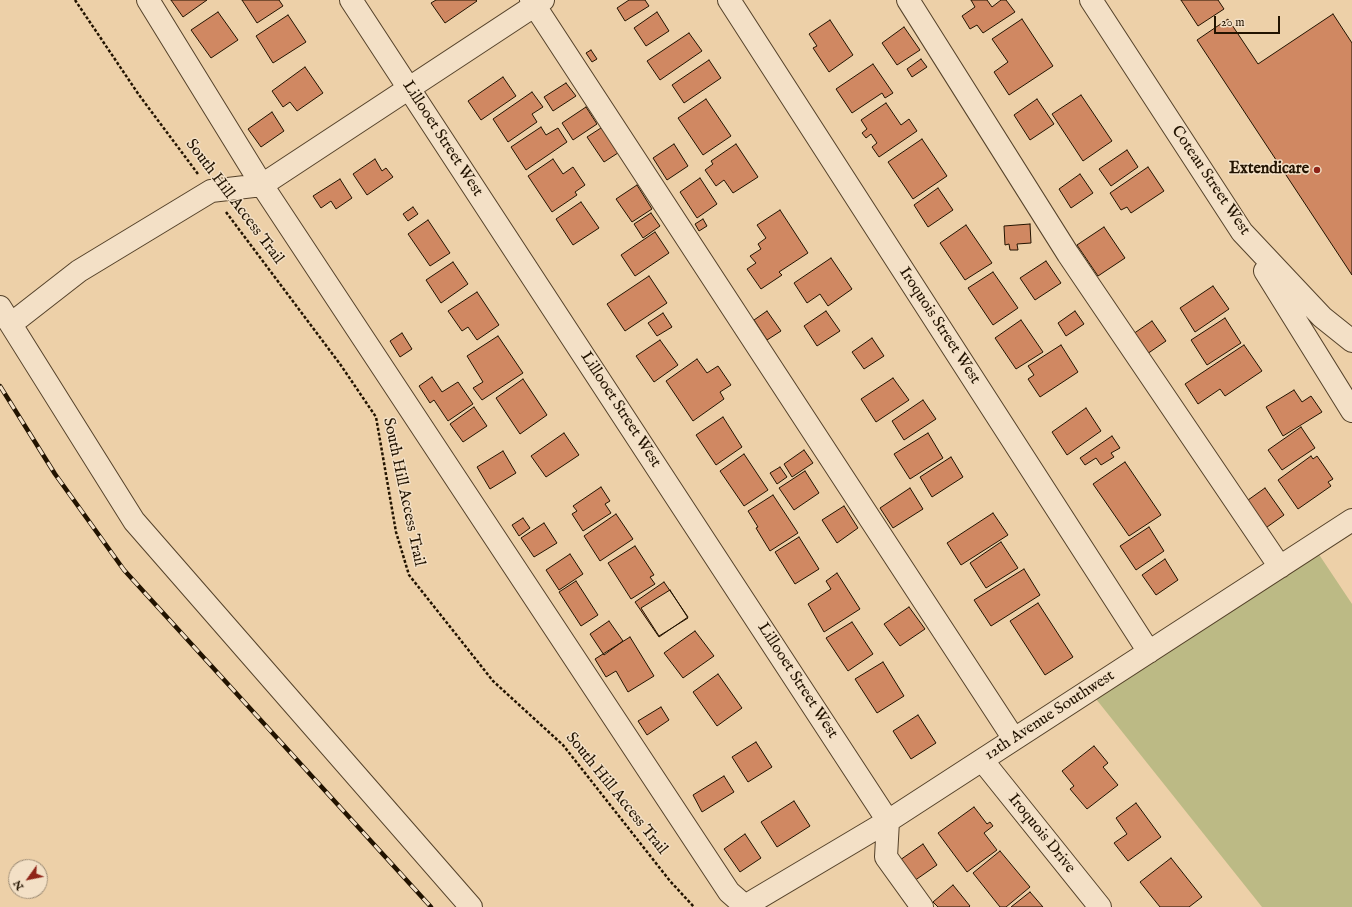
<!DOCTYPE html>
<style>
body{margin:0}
#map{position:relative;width:1352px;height:907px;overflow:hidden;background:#edd0a8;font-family:"IM FELL English",serif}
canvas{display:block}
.north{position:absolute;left:8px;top:859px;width:40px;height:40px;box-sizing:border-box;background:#f3e0c6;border:1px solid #9f8e77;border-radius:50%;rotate:237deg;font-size:11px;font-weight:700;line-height:16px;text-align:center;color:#221300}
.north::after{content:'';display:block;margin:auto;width:14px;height:18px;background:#8f2418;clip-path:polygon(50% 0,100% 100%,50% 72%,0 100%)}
.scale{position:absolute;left:1214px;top:16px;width:66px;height:18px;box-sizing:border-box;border:2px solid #221300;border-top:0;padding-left:5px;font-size:12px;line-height:14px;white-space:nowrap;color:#221300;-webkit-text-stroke:3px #f3e0c6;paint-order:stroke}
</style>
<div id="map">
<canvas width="1352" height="907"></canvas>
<div class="north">N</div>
<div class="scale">20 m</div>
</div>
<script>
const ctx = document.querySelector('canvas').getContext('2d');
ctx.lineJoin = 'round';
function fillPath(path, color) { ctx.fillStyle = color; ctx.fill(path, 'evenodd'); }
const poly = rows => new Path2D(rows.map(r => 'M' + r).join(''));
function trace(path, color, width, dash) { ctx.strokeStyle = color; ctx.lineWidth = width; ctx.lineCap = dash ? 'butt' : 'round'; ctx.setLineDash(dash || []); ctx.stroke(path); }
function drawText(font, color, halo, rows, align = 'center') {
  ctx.font = font + ' "IM FELL English",serif'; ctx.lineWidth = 3; ctx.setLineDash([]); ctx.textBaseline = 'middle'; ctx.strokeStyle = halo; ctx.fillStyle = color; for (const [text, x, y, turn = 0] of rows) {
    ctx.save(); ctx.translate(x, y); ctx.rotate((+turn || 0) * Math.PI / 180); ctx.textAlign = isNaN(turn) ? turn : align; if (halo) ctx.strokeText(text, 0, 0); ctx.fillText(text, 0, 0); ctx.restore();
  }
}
fillPath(poly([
 [1314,547,1352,604,1352,907,1262,907,1096,699,1280,567]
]), '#bcba85');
const building = poly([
 [171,0,207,0,183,17,171,0],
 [242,0,279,0,283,6,257,23,242,0],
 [436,0,476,0,477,1,445,23,431,3,436,0],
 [629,0,645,0,649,6,625,21,617,8,629,0],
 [971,0,987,0,992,7,1001,0,1006,0,1015,12,983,33,977,25,970,29,962,16,975,7,971,0],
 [1181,0,1218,0,1224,9,1198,26,1181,0],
 [218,12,238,40,211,58,191,30,218,12],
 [657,12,669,31,646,46,634,28,657,12],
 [1333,14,1352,43,1352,275,1197,40,1228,19,1258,64,1333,14],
 [288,15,306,42,273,63,256,36,288,15],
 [1022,19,1053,66,1009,95,994,72,1008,62,992,39,1022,19],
 [830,20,853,55,829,72,813,48,817,46,809,34,830,20],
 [904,27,920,50,897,65,882,43,904,27],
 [689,33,702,51,660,80,647,61,689,33],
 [591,50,597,59,592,62,586,53,591,50],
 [921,59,927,67,912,77,907,69,921,59],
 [709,60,721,78,684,103,672,85,709,60],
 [873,64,893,93,885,98,882,93,852,113,836,89,873,64],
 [305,67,323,93,297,111,290,102,283,107,272,91,305,67],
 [503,77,516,96,481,120,468,101,503,77],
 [566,83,576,96,553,111,544,97,566,83],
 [532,92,543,107,532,114,537,122,508,142,493,119,532,92],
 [1081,95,1112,141,1083,161,1052,114,1081,95],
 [706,99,731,136,703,155,678,118,706,99],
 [1037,99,1054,124,1030,140,1014,115,1037,99],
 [886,103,901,125,909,119,917,131,879,157,872,147,877,143,871,134,866,138,862,133,867,129,861,120,886,103],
 [586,107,597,124,573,140,562,123,586,107],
 [272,112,284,131,261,147,248,129,272,112],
 [604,126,621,151,604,162,587,137,604,126],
 [541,127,546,135,558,128,567,142,526,170,511,147,541,127],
 [922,139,947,176,913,199,888,162,922,139],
 [674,144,688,166,667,180,653,158,674,144],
 [736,144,758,177,733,193,724,180,716,186,705,170,713,164,711,161,736,144],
 [1127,150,1138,167,1111,186,1099,169,1127,150],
 [375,159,382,171,386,168,393,177,367,195,353,174,375,159],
 [553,159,563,174,573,167,585,185,575,192,577,195,552,212,528,176,553,159],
 [1148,167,1164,191,1131,213,1127,207,1121,210,1110,193,1148,167],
 [1080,174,1093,193,1071,208,1059,189,1080,174],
 [700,178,717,204,697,218,680,192,700,178],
 [340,179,352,198,336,209,331,201,321,208,313,196,340,179],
 [637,185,652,209,632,222,616,199,637,185],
 [938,188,953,210,928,227,914,205,938,188],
 [581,202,599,228,573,245,556,219,581,202],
 [413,207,418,214,408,221,403,214,413,207],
 [780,210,808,253,779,272,782,275,761,289,747,269,756,263,750,256,761,249,758,244,766,238,757,225,780,210],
 [651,213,660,226,643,238,634,224,651,213],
 [703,219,707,226,699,231,695,224,703,219],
 [428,220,450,253,430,266,408,234,428,220],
 [1030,224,1031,243,1017,244,1018,250,1010,250,1009,244,1005,245,1004,226,1030,224],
 [966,225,992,263,965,280,940,243,966,225],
 [1104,227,1125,258,1098,276,1077,245,1104,227],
 [655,232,669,253,635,276,621,255,655,232],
 [831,258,852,289,828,306,820,294,807,303,794,283,831,258],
 [1046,261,1061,283,1035,300,1020,278,1046,261],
 [453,262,468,284,441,303,426,280,453,262],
 [993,272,1018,308,993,325,968,288,993,272],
 [649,276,667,303,625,331,607,304,649,276],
 [1213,286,1229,309,1195,332,1180,308,1213,286],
 [477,292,499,325,477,340,468,327,462,331,448,311,477,292],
 [767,311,781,331,767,340,754,320,767,311],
 [826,311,840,331,817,346,804,326,826,311],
 [1075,311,1084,324,1066,336,1058,323,1075,311],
 [663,313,672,327,657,336,648,323,663,313],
 [1225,318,1241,343,1207,365,1191,340,1225,318],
 [1021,320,1043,352,1016,369,995,338,1021,320],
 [1152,321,1166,341,1147,354,1133,334,1152,321],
 [402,333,412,349,400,357,390,341,402,333],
 [498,336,523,373,482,400,473,388,483,382,467,356,498,336],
 [872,338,884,356,864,369,852,352,872,338],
 [660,340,678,365,654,382,636,356,660,340],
 [1061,345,1078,372,1040,397,1028,379,1034,375,1028,366,1061,345],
 [1244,345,1262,371,1225,396,1220,389,1198,404,1185,384,1244,345],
 [697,359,707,373,718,366,731,385,720,392,724,399,693,421,666,381,697,359],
 [432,377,442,392,458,382,473,404,448,421,434,400,430,403,419,386,432,377],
 [893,378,909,400,876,422,861,399,893,378],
 [523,379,547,415,520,434,496,398,523,379],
 [1294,390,1302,402,1311,396,1322,412,1283,436,1266,407,1294,390],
 [923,400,936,419,904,440,892,421,923,400],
 [474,407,487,426,463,442,450,424,474,407],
 [1086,408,1101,431,1067,455,1052,432,1086,408],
 [723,417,742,447,716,465,696,435,723,417],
 [1301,427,1315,448,1282,470,1268,450,1301,427],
 [564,433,579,455,546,477,531,456,564,433],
 [928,433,943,458,910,479,894,454,928,433],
 [1112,436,1120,448,1111,453,1114,457,1101,465,1096,458,1085,465,1080,458,1112,436],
 [804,450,813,463,792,477,784,464,804,450],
 [503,451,516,473,490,489,477,467,503,451],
 [744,454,768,490,744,506,720,471,744,454],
 [1311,456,1313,459,1317,456,1333,479,1328,482,1331,486,1298,509,1278,480,1311,456],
 [951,457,963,477,932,497,920,477,951,457],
 [1125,462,1161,515,1129,536,1093,484,1125,462],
 [780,467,787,477,777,484,770,473,780,467],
 [805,471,819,493,794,510,779,488,805,471],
 [601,487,610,501,605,504,611,513,583,531,572,514,577,511,573,506,601,487],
 [910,488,923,509,893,528,880,508,910,488],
 [1265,488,1284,515,1260,532,1241,505,1265,488],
 [773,495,798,533,770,551,756,528,758,527,748,511,773,495],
 [844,506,858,528,837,543,822,520,844,506],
 [993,513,1008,535,961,565,947,543,993,513],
 [616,514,633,539,600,561,584,536,616,514],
 [523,518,530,528,519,536,512,525,523,518],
 [544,523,557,543,534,557,521,538,544,523],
 [1149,527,1164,551,1136,570,1120,546,1149,527],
 [799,537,819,569,795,584,775,552,799,537],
 [1001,542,1018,568,986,588,970,563,1001,542],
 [635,546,654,575,650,577,655,584,631,599,608,563,635,546],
 [570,554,583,574,559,590,546,570,570,554],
 [1165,559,1178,580,1156,595,1142,575,1165,559],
 [1024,569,1040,595,991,626,974,600,1024,569],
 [837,573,860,609,824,632,808,604,831,589,826,581,837,573],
 [576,581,598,615,581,626,559,592,576,581],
 [664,582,688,617,659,637,635,602,664,582],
 [670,590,688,618,659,636,641,608,670,590],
 [1038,603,1073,657,1045,675,1010,621,1038,603],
 [909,607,925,629,900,646,884,624,909,607],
 [609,621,623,641,604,655,590,634,609,621],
 [852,622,873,654,848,671,826,638,852,622],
 [695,631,714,656,683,678,664,653,695,631],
 [630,637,654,676,628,692,616,671,606,677,595,659,630,637],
 [883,662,904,696,877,713,855,679,883,662],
 [718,674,742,708,717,726,693,692,718,674],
 [661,707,669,720,647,735,638,721,661,707],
 [918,715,936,743,911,759,893,731,918,715],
 [756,742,772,767,748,782,732,757,756,742],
 [1094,746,1108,763,1103,767,1118,785,1087,809,1070,789,1074,786,1062,771,1094,746],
 [724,776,734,792,702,812,693,795,724,776],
 [794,801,810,826,777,847,761,822,794,801],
 [1136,803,1161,837,1128,861,1114,843,1127,834,1116,818,1136,803],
 [974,807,987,824,990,822,993,826,984,833,997,850,967,872,938,833,974,807],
 [745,834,761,858,740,872,724,849,745,834],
 [923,844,937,865,914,881,900,860,923,844],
 [1000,851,1030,887,1006,907,1000,907,973,873,1000,851],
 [1171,858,1202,897,1189,907,1160,907,1140,882,1171,858],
 [953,885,970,906,969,907,938,907,933,902,953,885],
 [1030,892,1043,907,1011,907,1030,892]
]);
fillPath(building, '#d08862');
trace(building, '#221300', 1);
const minor = poly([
 [148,0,262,185,729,892,745,906,888,821,1352,520],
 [351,0,888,821],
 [531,0,1014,739],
 [729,0,1149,652],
 [908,0,1068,254,1280,567],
 [1091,0,1242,232,1322,317,1352,341],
 [1265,271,1352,411],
 [0,307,134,521,471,907],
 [11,324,79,271,211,191,262,185,543,0],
 [982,760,1100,907],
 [888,821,886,857,922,907]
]);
trace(minor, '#55422a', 24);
trace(poly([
 [75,0,139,95,198,174],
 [226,212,340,364,376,417,396,532,409,575,493,681,563,745,670,881,694,907]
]), '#221300', 2.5, [3, 2]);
trace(minor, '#f3e0c6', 22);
const rail = poly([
 [0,386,55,474,124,570,431,907]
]);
trace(rail, '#221300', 4.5);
trace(rail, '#f3e0c6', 3, [9]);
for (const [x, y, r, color] of [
 [1317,170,4,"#8f2418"]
]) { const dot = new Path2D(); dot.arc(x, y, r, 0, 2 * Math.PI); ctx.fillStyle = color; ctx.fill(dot); trace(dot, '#f3e0c6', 1.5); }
drawText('16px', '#221300', '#f3e0c6', [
 ["Lillooet Street West",442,139,57],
 ["Coteau Street West",1210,181,56],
 ["South Hill Access Trail",234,202,53],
 ["Iroquois Street West",939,326,57],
 ["Lillooet Street West",620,410,57],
 ["South Hill Access Trail",403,492,78],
 ["Lillooet Street West",797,681,57],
 ["12th Avenue Southwest",1050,716,-33],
 ["South Hill Access Trail",616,794,51],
 ["Iroquois Drive",1041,834,51]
]);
drawText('bold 16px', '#221300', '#f3e0c6', [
 ["Extendicare",1309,170]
], 'right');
</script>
